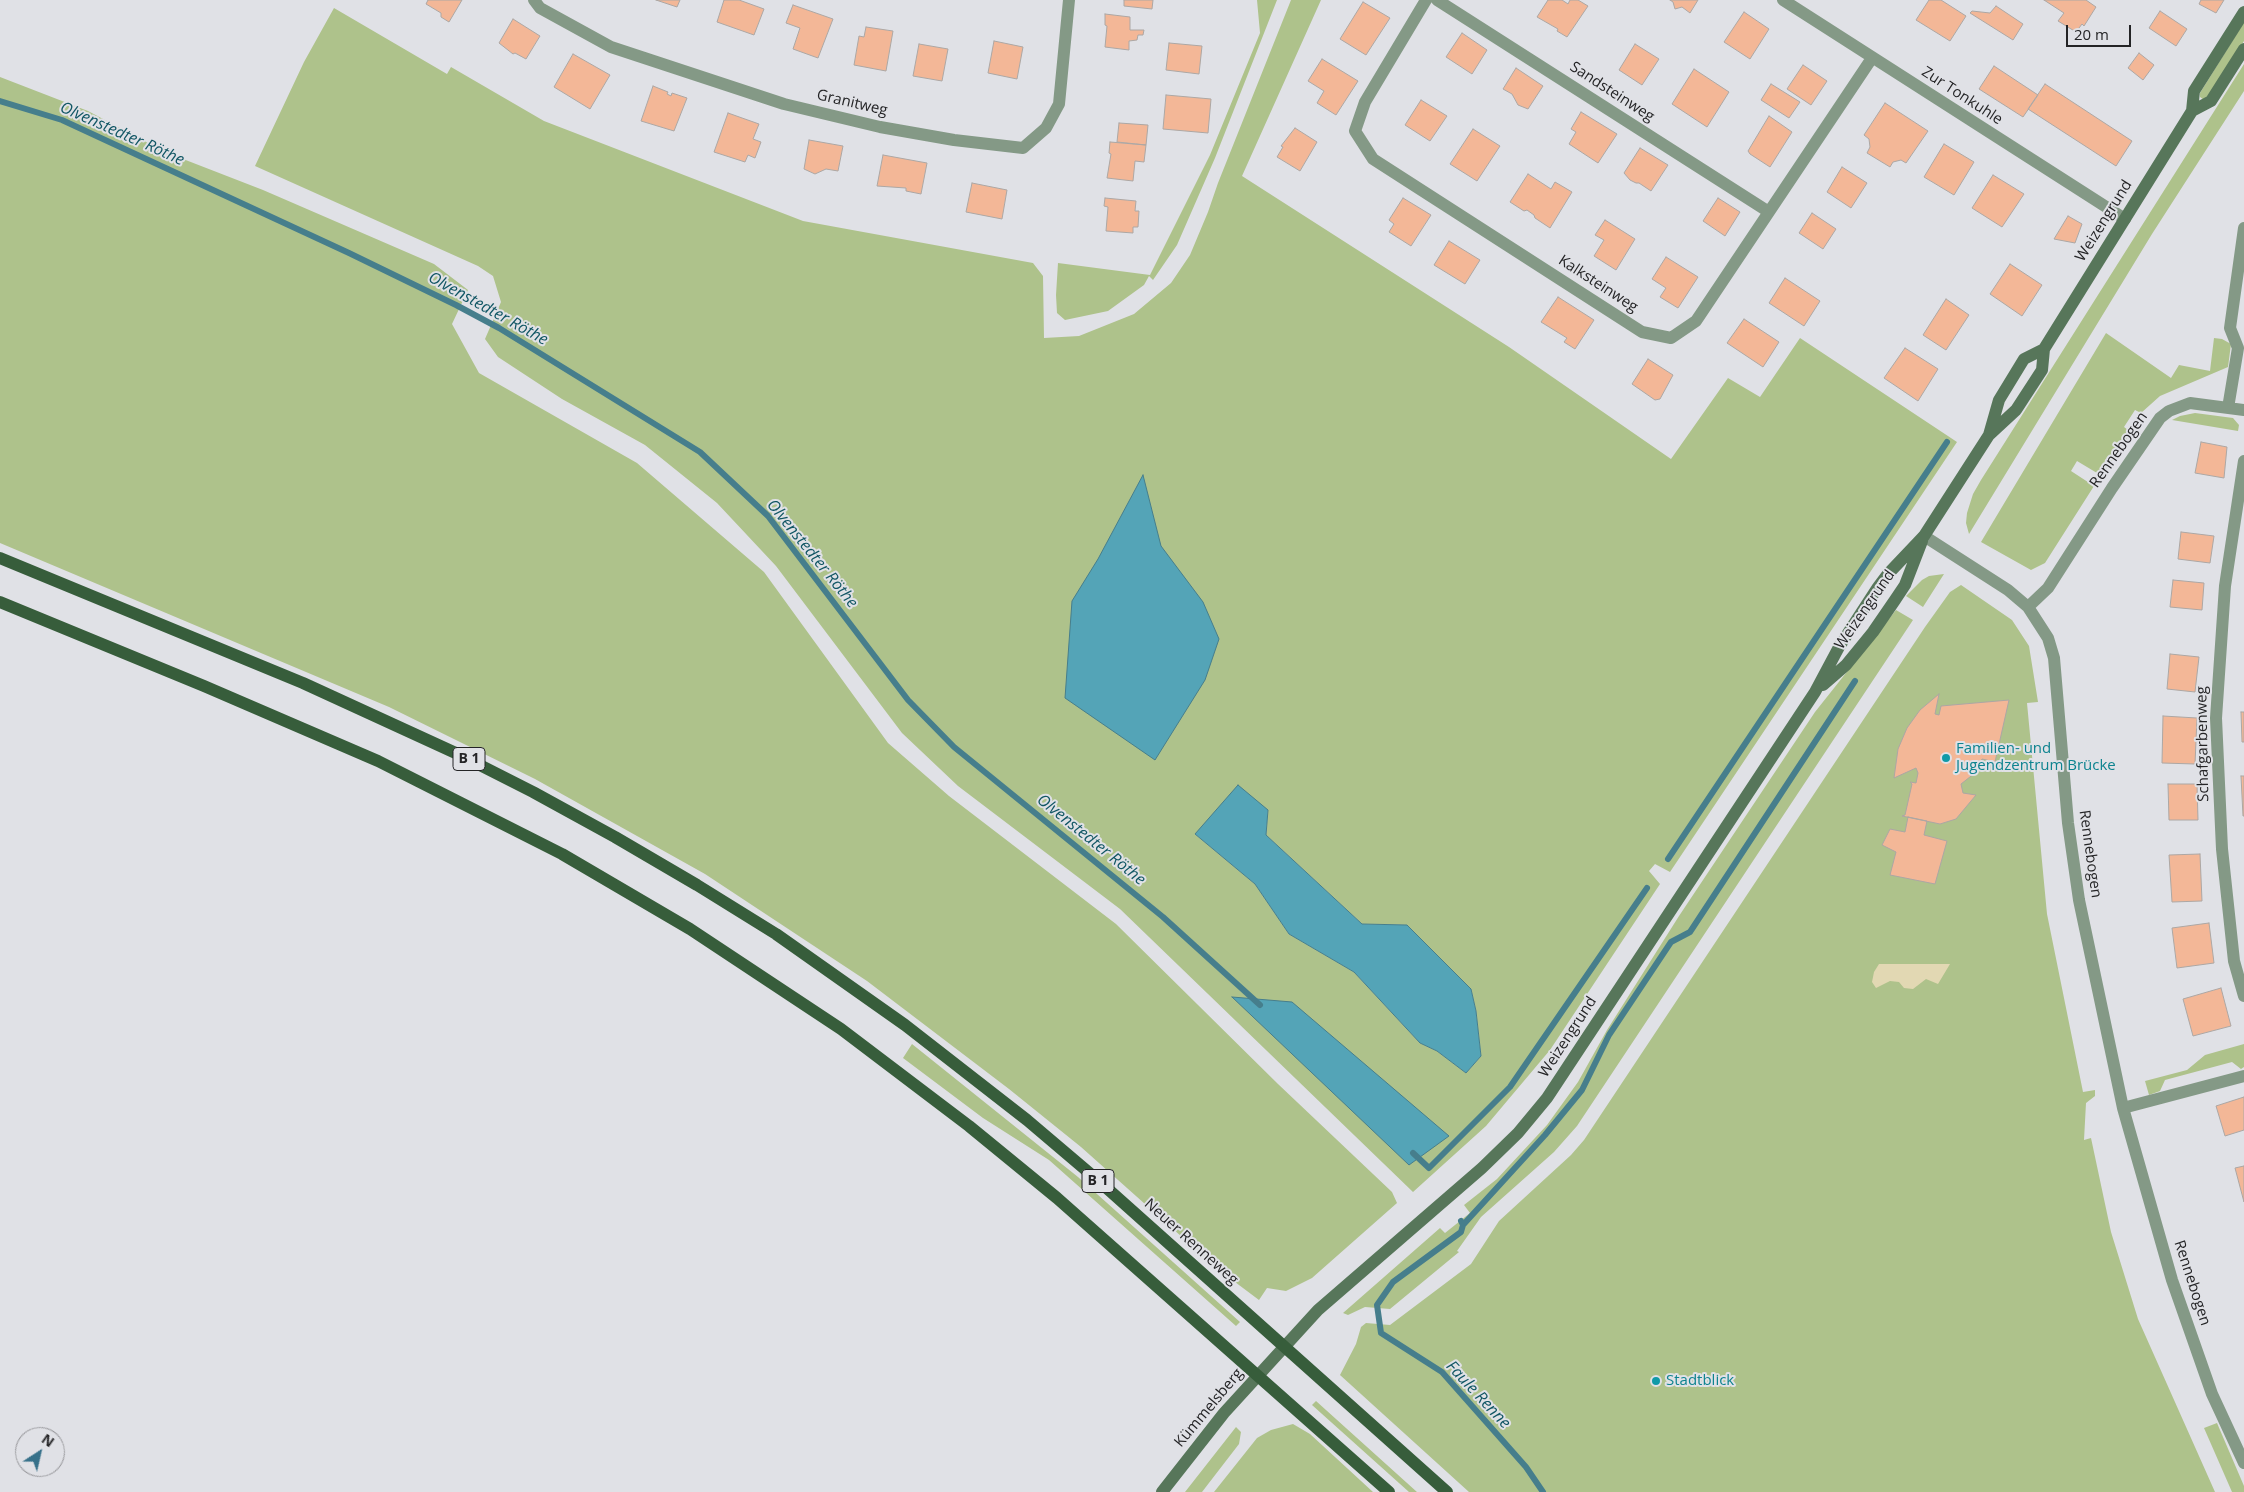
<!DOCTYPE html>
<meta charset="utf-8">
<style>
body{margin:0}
#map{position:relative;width:2244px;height:1492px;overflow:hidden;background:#e0e1e6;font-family:"Open Sans",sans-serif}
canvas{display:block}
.north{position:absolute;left:15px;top:1427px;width:50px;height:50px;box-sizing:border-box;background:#e0e1e6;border:1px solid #959599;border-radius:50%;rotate:35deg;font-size:14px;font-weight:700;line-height:20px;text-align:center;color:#242426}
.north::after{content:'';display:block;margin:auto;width:18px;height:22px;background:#37718a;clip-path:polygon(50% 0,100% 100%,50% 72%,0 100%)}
.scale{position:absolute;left:2066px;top:25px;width:65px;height:22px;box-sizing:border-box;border:2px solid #242426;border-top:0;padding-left:6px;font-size:15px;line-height:18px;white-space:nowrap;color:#242426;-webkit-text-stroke:4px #e0e1e6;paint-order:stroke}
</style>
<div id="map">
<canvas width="2244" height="1492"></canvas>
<div class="north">N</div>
<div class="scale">20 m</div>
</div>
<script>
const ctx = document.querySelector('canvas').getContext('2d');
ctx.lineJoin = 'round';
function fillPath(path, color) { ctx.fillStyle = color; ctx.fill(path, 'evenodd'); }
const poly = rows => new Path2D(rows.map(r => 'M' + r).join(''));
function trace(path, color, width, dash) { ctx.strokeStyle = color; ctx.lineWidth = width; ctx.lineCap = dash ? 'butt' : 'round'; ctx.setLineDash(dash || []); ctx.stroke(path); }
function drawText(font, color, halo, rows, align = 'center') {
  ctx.font = font + ' "Open Sans",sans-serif'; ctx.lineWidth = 4; ctx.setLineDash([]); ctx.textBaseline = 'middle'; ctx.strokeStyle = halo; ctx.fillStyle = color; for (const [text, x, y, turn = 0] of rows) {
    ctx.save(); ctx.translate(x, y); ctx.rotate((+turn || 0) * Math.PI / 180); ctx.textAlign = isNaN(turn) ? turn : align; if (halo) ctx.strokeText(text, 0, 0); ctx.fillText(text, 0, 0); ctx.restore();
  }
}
fillPath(poly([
 [1257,0,1277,0,1215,158,1177,245,1153,280,1149,276,1144,285,1108,311,1065,320,1057,313,1056,295,1058,263,1150,275,1210,155,1260,33],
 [1291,0,1321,0,1242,176,1509,347,1671,459,1728,378,1760,397,1800,338,1957,442,1670,872,1655,864,1649,871,1660,884,1550,1050,1486,1126,1413,1192,1120,909,958,786,902,733,776,566,717,503,645,445,562,399,498,357,485,339,501,302,493,276,478,266,255,166,304,62,334,8,447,74,451,67,544,121,803,221,1033,263,1043,276,1044,338,1079,336,1134,314,1171,283,1190,255,1208,212,1218,183],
 [1268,810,1266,835,1362,924,1407,925,1471,989,1476,1011,1481,1056,1466,1073,1437,1051,1420,1043,1354,972,1289,934,1255,884,1195,834],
 [2244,22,2244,41,2208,98,2204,100,2200,97,2200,93],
 [2244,64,2244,91,2152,234,1969,534,1966,523,1967,513,1973,494,1981,480],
 [0,77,88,111,165,152,263,190,434,264,468,290,452,324,479,373,637,463,764,572,888,743,949,796,1116,924,1278,1084,1392,1192,1397,1203,1312,1278,1286,1291,1267,1288,1259,1300,1219,1270,1081,1147,1009,1089,867,981,705,874,535,779,389,707,0,543],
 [2106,333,2171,378,2179,365,2210,371,2214,338,2222,339,2231,344,2228,367,2160,396,2141,413,2135,410,2124,427,2131,432,2102,476,2077,461,2071,471,2094,486,2045,563,2031,570,1981,542],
 [2195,413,2233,418,2239,425,2238,431,2172,420,2180,416],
 [1944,574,1923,607,1906,596,1922,580,1929,576],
 [1961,585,2012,620,2029,646,2038,702,2027,703,2047,914,2083,1092,2095,1090,2095,1096,2086,1103,2084,1140,2091,1138,2111,1232,2138,1319,2215,1492,1469,1492,1340,1375,1356,1344,1361,1327,1366,1323,1390,1325,1471,1264,1499,1221,1571,1155,1584,1140,1925,627,1950,592],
 [1896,610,1913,620,1577,1126,1554,1152,1481,1217,1457,1251,1459,1252,1390,1309,1365,1307,1348,1315,1343,1313,1440,1228,1445,1233,1470,1213,1464,1205,1497,1179,1547,1125,1578,1082,1607,1030,1679,916,1815,712],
 [912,1044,1078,1177,1240,1322,1236,1326,1049,1160,983,1118,903,1058],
 [2244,1044,2244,1067,2241,1069,2232,1062,2165,1080,2160,1091,2149,1095,2145,1081,2187,1070,2205,1055],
 [1316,1401,1417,1492,1409,1492,1312,1405],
 [2217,1423,2244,1486,2244,1492,2232,1492,2204,1428],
 [1293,1424,1310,1434,1373,1492,1214,1492,1257,1438,1271,1430],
 [1236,1427,1241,1432,1239,1444,1202,1492,1185,1492]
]), '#aec28b');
fillPath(poly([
 [1879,964,1950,964,1938,984,1926,979,1913,989,1904,988,1899,982,1890,981,1876,988,1872,982,1874,972]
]), '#e2d8b3');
const water = poly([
 [1143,475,1161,546,1203,602,1219,639,1205,680,1155,760,1065,698,1072,601,1098,559,1143,475],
 [1238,785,1268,810,1266,835,1362,924,1407,925,1471,989,1476,1011,1481,1056,1466,1073,1437,1051,1420,1043,1354,972,1289,934,1255,884,1195,834,1238,785],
 [1232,997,1292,1002,1449,1136,1409,1165,1232,997]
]);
fillPath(water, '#54a4b7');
trace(water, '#467e8c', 1);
trace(poly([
 [0,101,62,120,349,253,456,305,499,328,700,452,768,516,908,700,954,747,1163,917,1260,1005],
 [1668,859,1947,442],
 [1413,1153,1429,1168,1510,1087,1647,888],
 [1461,1221,1463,1225,1461,1232,1393,1282,1377,1305,1381,1333,1442,1372,1526,1467,1543,1492],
 [1463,1225,1545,1135,1582,1090,1609,1035,1671,942,1690,932,1855,681]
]), '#467e8c', 6);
const building = poly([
 [428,0,462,0,449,22,441,17,441,13,426,4,428,0],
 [656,0,680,0,677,7,656,0],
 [724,0,739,0,764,9,754,35,717,22,724,0],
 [1124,0,1153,0,1152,9,1124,6,1124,0],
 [1548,0,1562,0,1568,4,1570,0,1578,0,1588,6,1567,37,1557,31,1558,29,1537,17,1548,0],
 [1670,0,1698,0,1690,13,1682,7,1675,9,1673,2,1670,0],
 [1929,0,1941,0,1966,16,1950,41,1916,20,1929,0],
 [2044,0,2086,0,2096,7,2084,26,2082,24,2076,32,2058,21,2064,13,2044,0],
 [2201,0,2224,0,2216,13,2199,4,2201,0],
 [1363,2,1390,18,1366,55,1340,39,1363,2],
 [793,5,833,19,818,58,793,49,800,28,786,23,793,5],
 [1996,6,2023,24,2013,40,1970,13,1972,11,1990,13,1996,6],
 [2160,11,2187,29,2176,46,2149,28,2160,11],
 [1744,12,1769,29,1750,59,1724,42,1744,12],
 [1105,14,1130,17,1130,30,1144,30,1143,35,1138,35,1137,40,1129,41,1129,50,1105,47,1107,26,1105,25,1105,14],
 [513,19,540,36,526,59,515,53,513,54,499,43,513,19],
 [866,27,893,31,886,71,854,65,859,36,864,37,866,27],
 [1462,33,1487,50,1472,74,1446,57,1462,33],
 [994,41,1023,47,1017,79,988,73,994,41],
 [1169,43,1202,46,1199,74,1166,70,1169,43],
 [919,44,948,49,942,81,913,76,919,44],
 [1635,44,1659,59,1642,85,1619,70,1635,44],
 [2139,53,2154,65,2143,80,2128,68,2139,53],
 [573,54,610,75,590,109,554,87,573,54],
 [1322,59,1358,81,1336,115,1317,103,1324,91,1308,81,1322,59],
 [1803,65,1827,81,1811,105,1787,89,1803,65],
 [1994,66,2038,95,2023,117,1979,89,1994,66],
 [1516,68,1543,86,1528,109,1518,105,1512,94,1503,89,1516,68],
 [1694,69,1729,92,1707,127,1672,104,1694,69],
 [1771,84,1800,102,1789,118,1761,100,1771,84],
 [2045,84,2132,141,2116,166,2028,109,2045,84],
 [653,86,668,92,667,94,671,96,672,93,687,98,674,131,641,121,653,86],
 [1166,95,1211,99,1208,133,1163,129,1166,95],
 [1421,100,1447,116,1430,141,1405,125,1421,100],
 [1885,103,1928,131,1906,163,1901,160,1893,162,1890,167,1867,153,1870,147,1869,139,1864,135,1885,103],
 [1581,112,1617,134,1598,163,1569,144,1576,132,1571,129,1581,112],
 [728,113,759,124,753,139,761,142,755,158,748,155,745,162,714,152,728,113],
 [1769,116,1792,132,1770,167,1750,154,1748,151,1769,116],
 [1119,123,1148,125,1146,145,1117,142,1119,123],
 [1295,128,1317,142,1300,171,1277,157,1283,147,1281,146,1295,128],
 [1473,129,1500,146,1477,181,1450,164,1473,129],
 [809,140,843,146,838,171,826,169,815,174,804,169,809,140],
 [1110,142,1146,145,1144,162,1135,161,1133,181,1107,178,1111,154,1109,153,1110,142],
 [1944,144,1974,162,1954,195,1924,177,1944,144],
 [1640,148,1668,165,1651,191,1639,183,1636,183,1630,180,1624,173,1640,148],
 [883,155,927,163,921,194,906,191,906,188,877,186,883,155],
 [1842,167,1867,183,1851,208,1827,192,1842,167],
 [1528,174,1551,189,1555,182,1572,192,1550,228,1535,218,1534,215,1527,210,1524,211,1510,202,1528,174],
 [1993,175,2024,194,2002,227,1972,208,1993,175],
 [972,183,1007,190,1002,219,966,212,972,183],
 [1105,198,1136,201,1135,211,1139,211,1138,227,1133,227,1133,233,1106,231,1108,207,1104,206,1105,198],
 [1403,198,1431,215,1411,246,1389,232,1394,224,1389,220,1403,198],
 [1718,198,1740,212,1725,236,1703,221,1718,198],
 [1812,213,1836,229,1823,249,1799,233,1812,213],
 [2068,216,2082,224,2075,243,2054,239,2068,216],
 [1605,220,1635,239,1616,270,1594,256,1604,240,1595,235,1605,220],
 [1449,241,1480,260,1465,284,1434,265,1449,241],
 [1666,257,1698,277,1678,308,1660,297,1666,288,1652,279,1666,257],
 [2010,264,2042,285,2022,316,1990,294,2010,264],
 [1785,278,1820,301,1804,326,1769,303,1785,278],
 [1558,297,1594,320,1575,349,1564,342,1567,338,1541,322,1558,297],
 [1946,299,1969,315,1946,350,1923,335,1946,299],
 [1744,319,1779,342,1763,367,1727,343,1744,319],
 [1905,348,1938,369,1918,401,1884,378,1905,348],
 [1648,359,1673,375,1660,399,1655,400,1632,384,1648,359],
 [2201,442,2227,447,2224,478,2195,473,2201,442],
 [2181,532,2214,536,2210,563,2178,559,2181,532],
 [2173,580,2204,583,2202,610,2170,607,2173,580],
 [2170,654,2199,657,2195,692,2167,689,2170,654],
 [1939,694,1935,714,1939,715,1941,706,2009,700,1995,762,1982,759,1975,773,1961,784,1963,793,1976,795,1956,819,1940,824,1902,816,1905,815,1912,784,1910,782,1916,783,1918,773,1916,768,1894,778,1898,749,1907,728,1920,710,1939,694],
 [2241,712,2244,712,2244,742,2242,742,2241,712],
 [2163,716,2197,718,2195,764,2162,763,2163,716],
 [2241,776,2244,776,2244,816,2243,816,2241,776],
 [2168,784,2197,784,2198,820,2169,820,2168,784],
 [1908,817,1927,821,1924,835,1947,841,1935,884,1890,875,1896,852,1882,845,1890,829,1905,832,1908,817],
 [2200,854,2202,901,2172,902,2169,855,2200,854],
 [2209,923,2214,963,2177,968,2172,928,2209,923],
 [2221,988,2231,1026,2193,1036,2183,999,2221,988],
 [2244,1097,2244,1130,2225,1136,2216,1106,2244,1097],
 [2244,1166,2244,1202,2235,1168,2244,1166]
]);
fillPath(building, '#f3b797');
trace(building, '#aca7a4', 1);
trace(poly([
 [534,0,540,8,611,47,784,104,880,127,954,140,1023,148,1046,128,1059,104,1069,0],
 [1426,0,1365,102,1355,131,1373,159,1642,332,1671,338,1696,321,1872,58],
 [1437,0,1769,212],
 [1783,0,2125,219],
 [2228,408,2238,348,2230,328,2244,228],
 [2244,461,2225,586,2216,718,2222,849,2234,961,2244,996],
 [1924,536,2008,590,2028,607,2048,638,2054,658,2068,823,2079,900,2123,1108,2172,1280,2212,1394,2244,1463],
 [2028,607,2048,588,2112,488,2160,418,2169,411,2190,403,2244,410],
 [2123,1108,2244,1076]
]), '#849986', 12);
trace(poly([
 [2192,111,2211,101,2244,49],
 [1989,435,1999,400,2024,359,2044,349],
 [1823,685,1846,665,1873,632,1895,600,1905,585,1922,541],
 [1162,1492,1224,1413,1318,1310,1482,1168,1518,1133,1547,1098,1815,692,1839,647,1878,587,1887,575,1924,536,1989,435,2016,410,2042,370,2044,349,2192,111,2194,91,2244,12]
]), '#57765a', 12);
trace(poly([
 [0,558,303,683,460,755,533,792,615,837,697,885,776,934,905,1025,1027,1120,1100,1182,1447,1492],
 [0,602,204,686,378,761,562,854,690,929,841,1029,969,1126,1057,1198,1389,1492]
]), '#375d3b', 12);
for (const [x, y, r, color] of [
 [1946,758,5,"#0f9aa8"],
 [1656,1381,5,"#0f9aa8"]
]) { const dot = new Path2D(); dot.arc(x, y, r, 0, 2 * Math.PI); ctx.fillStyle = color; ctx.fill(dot); trace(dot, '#e0e1e6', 2); }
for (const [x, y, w] of [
 [469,759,32],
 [1098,1181,32]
]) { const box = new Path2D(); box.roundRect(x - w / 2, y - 11.5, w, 23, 4); ctx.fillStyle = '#e0e1e6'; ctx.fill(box); trace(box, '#242426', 1); }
drawText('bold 14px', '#242426', null, [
 ["B 1",469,759],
 ["B 1",1098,1181]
]);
drawText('15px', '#242426', '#e0e1e6', [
 ["Sandsteinweg",1612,92,33],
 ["Zur Tonkuhle",1962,96,33],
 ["Granitweg",852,103,13],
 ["Weizengrund",2104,221,-58],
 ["Kalksteinweg",1598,284,33],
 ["Rennebogen",2119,450,-55],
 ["Weizengrund",1865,610,-55],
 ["Schafgarbenweg",2203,744,-91],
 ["Rennebogen",2090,854,82],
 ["Weizengrund",1568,1037,-57],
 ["Neuer Renneweg",1191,1242,42],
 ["Rennebogen",2192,1283,72],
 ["Kümmelsberg",1209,1408,-50]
]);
drawText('15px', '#0d838f', '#e0e1e6', [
 ["Familien- und",1956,749],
 ["Jugendzentrum Brücke",1956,766],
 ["Stadtblick",1666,1381]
], 'left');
drawText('italic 16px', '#115664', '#e0e1e6', [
 ["Olvenstedter Röthe",122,134,24],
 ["Olvenstedter Röthe",488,309,29],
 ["Olvenstedter Röthe",812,554,51],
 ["Olvenstedter Röthe",1091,840,39],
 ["Faule Renne",1478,1395,47]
]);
</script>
